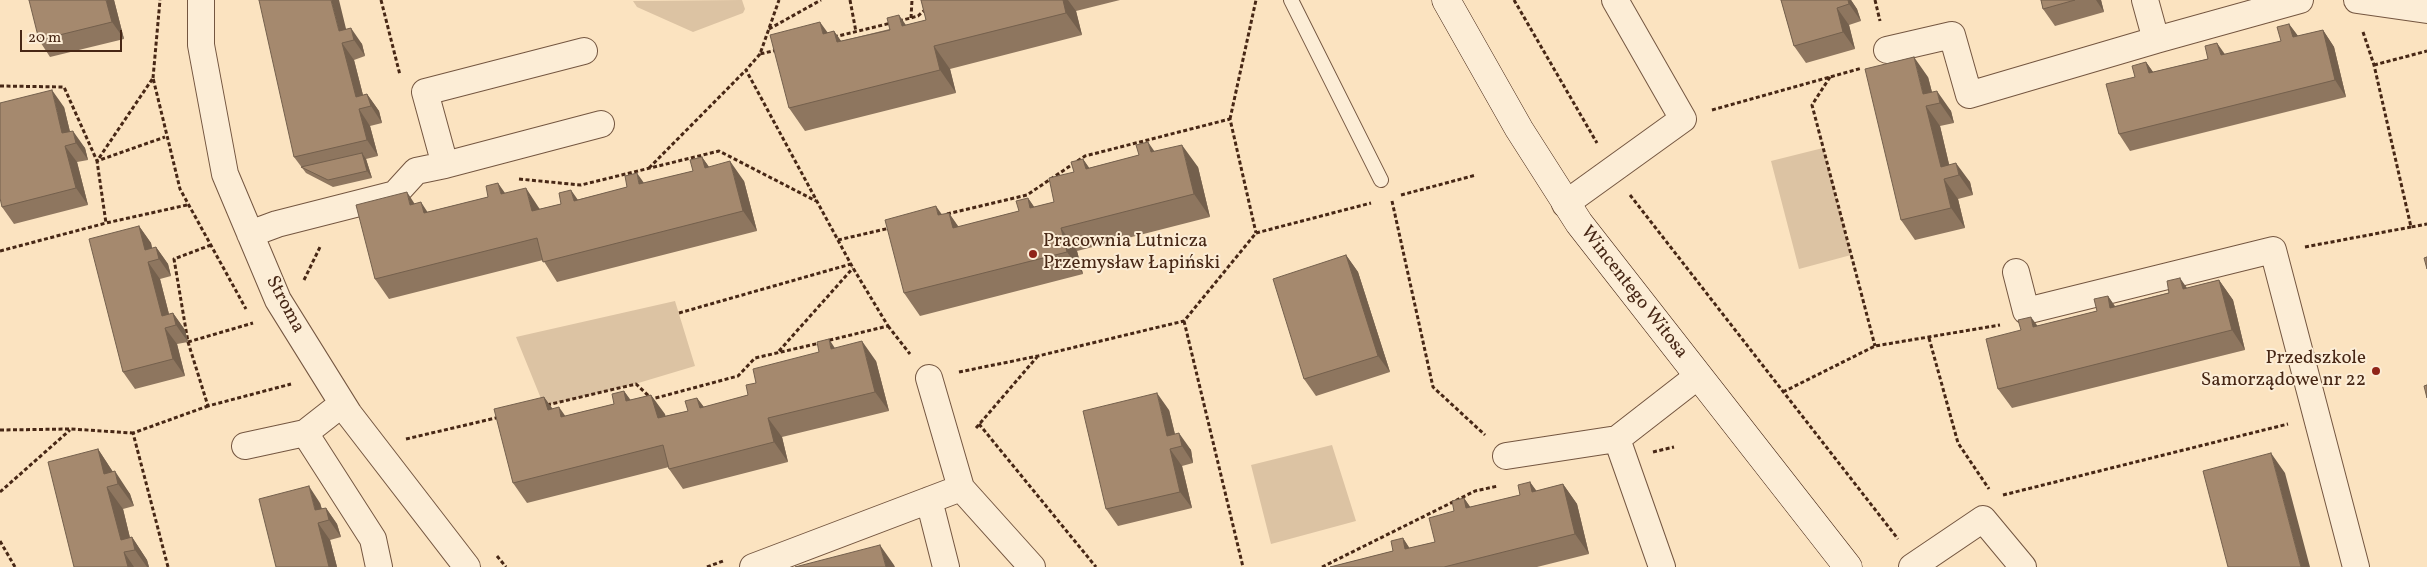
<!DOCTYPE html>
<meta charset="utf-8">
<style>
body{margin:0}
#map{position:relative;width:2427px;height:567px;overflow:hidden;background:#fbe3c0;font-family:Vollkorn,serif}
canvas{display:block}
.scale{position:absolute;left:20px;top:30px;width:102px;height:22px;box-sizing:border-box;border:2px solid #472715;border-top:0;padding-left:6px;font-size:15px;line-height:18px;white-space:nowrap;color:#472715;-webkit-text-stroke:4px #fcedd6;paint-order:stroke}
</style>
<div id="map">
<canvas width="2427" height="567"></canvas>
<div class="scale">20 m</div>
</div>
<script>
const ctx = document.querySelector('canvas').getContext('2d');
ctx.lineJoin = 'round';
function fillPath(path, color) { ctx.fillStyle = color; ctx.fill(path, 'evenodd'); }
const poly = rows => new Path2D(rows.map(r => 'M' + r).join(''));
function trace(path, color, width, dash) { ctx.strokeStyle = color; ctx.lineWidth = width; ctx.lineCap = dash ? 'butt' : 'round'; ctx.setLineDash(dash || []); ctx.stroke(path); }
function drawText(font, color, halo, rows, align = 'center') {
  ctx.font = font + ' Vollkorn,serif'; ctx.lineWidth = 4; ctx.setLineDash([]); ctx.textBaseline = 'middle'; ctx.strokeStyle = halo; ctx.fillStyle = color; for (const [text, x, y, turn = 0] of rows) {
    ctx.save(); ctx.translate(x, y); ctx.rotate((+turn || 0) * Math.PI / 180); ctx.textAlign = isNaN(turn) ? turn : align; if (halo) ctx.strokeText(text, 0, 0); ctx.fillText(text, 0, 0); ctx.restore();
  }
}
fillPath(poly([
 [742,0,745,9,743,13,693,32,637,7,633,1],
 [1823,148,1851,255,1799,269,1771,161],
 [675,301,695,366,635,384,544,406,516,337],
 [1332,445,1356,521,1271,544,1251,465]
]), '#dcc3a3');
const lane = poly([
 [1291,0,1381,180]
]);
const street = poly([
 [201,0,201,45,225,174,278,300,349,414,467,567],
 [2145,0,2156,40,2300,0],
 [2357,0,2427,10],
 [1887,50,1952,35,1969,95,2156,40],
 [445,165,601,124],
 [1565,204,1683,119,1615,0],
 [250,234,277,224,395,194,416,171,445,165,425,92,584,51],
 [2016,272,2026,311,2273,250,2356,567],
 [929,378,961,488],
 [305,433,373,539,379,567],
 [1617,439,1662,567],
 [245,446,305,433,342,404],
 [1506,456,1617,439,1698,376],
 [929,500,946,567],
 [753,567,961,488,1032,567],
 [1912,567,1983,519,2023,567]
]);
const secondary = poly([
 [1446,0,1519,129,1579,223,1848,567]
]);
trace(lane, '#745640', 16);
trace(street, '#745640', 28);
trace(secondary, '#472715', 29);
trace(poly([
 [381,0,400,75],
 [850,0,856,32],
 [1514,0,1597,143],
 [1875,0,1880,21],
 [911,18,912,0],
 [899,21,918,16,927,8],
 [769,29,821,0],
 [2363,32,2374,65,2411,227,2427,224],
 [834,37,891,23],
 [777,50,760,54,779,0],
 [760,54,746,70,853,268,888,326,826,341],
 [2374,65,2427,51],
 [1830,77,1812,105,1875,346],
 [153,78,160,0],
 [0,86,64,87,97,161,165,137],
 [1712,110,1862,68],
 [1230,119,1256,0],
 [649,168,746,70],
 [519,179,581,185,719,151,816,201],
 [1401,195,1476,175],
 [1630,195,1898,539],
 [1392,201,1433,387,1485,435],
 [187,205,106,223,97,161,153,78,180,189,246,309],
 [947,214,1027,195,1085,156,1230,119,1256,233],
 [838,240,890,228],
 [211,245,174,259,188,342,208,406,291,384],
 [2305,247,2411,227],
 [0,251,106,223],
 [304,280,321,245],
 [679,313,851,264],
 [1184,321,1243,567],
 [888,326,910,354],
 [1929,338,1958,443,1989,489],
 [188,342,253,323],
 [779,351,853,268],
 [959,372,1038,356,1184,321,1256,233,1371,203],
 [1783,392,1875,346,2000,325],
 [547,405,636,384,652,399,738,376,755,358,820,343],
 [979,424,1096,567],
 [976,428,1037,357],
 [0,430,71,429,133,433],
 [406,439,500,417],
 [1653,452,1674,447],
 [0,492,70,430],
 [2003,495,2288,424],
 [0,541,15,567],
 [497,556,506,567],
 [168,567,133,433,208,406],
 [707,567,723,561],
 [1322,567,1475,491,1498,486]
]), '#472715', 3, [4, 2.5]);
trace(lane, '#fcedd6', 14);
trace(street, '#fcedd6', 26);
trace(secondary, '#fcedd6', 28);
fillPath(poly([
 [114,0,124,39,50,57,39,40],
 [921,0,1120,0,1076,11,1082,35,950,69,956,93,805,131,789,108,828,33,834,31,841,41,926,20],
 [1781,0,1851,0,1857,9,1861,21,1849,25,1855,49,1806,63,1794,46],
 [2041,0,2101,0,2104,12,2055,26,2043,9],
 [2289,24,2298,36,2323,30,2334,47,2346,97,2130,151,2119,134,2135,77,2146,62,2153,72,2281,41],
 [346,29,362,44,365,56,354,60,363,95,367,94,379,111,382,123,370,126,378,156,366,159,372,178,333,187,306,173,294,157],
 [1928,77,1932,92,1951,111,1954,123,1940,126,1949,164,1970,182,1973,195,1958,199,1965,228,1915,240,1901,220],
 [64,107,70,132,85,148,88,160,77,162,88,205,14,224,2,207],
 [1155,151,1198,167,1210,217,1077,251,1083,274,920,316,904,293,942,215,949,213,958,227,1019,211,1028,198,1034,207,1054,202,1074,172,1083,159,1089,168],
 [702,157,709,167,744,181,757,231,557,282,543,260,389,299,375,279,414,204,427,212,505,193,539,208,540,209,693,171],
 [139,226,151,243,152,249,156,247,168,264,171,276,160,279,169,314,173,313,185,330,188,342,177,344,185,376,135,389,123,372],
 [1346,255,1358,272,1390,372,1316,396,1304,379],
 [2219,280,2233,300,2245,350,2012,408,1998,389,2021,330,2097,311,2108,296,2115,306],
 [835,348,876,361,889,411,782,437,788,462,683,489,669,469,669,467,527,503,513,483,544,397,552,409,565,416,614,404,624,391,630,400,651,395,665,416,688,411,697,398,704,407,748,395,756,383],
 [1169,410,1175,434,1191,450,1193,463,1182,466,1192,508,1118,526,1106,509],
 [98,449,113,472,130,494,134,506,123,509,130,538,132,537,147,560,149,567,74,567],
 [1530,482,1536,491,1563,484,1577,504,1589,554,1537,567,1330,567,1393,551,1403,538,1409,548,1435,542,1464,498,1470,507,1520,495],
 [320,503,322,509,326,508,337,524,341,537,330,540,337,567,276,567]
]), '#8e765f');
fillPath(poly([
 [106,0,114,0,124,39,112,22],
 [331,0,339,0,349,41,339,31],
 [1063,0,1068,0,1076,11,1082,35,1066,13],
 [1848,0,1851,0,1857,9,1861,21,1849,4],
 [2096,0,2101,0,2104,12],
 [1837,8,1849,25,1855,49,1843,32],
 [899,15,915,38,902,26],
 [820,22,836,44,823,34],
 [2289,24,2301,40,2293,37],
 [351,28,362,44,365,56,354,40],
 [2323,30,2334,47,2346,97,2335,80],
 [834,31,850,54,837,42],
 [342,43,354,60,366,107,356,97],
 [2217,43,2229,60,2221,55],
 [934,46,950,69,956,93,940,70],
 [1914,57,1928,77,1935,104,1923,94],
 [2146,62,2158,79,2149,73],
 [52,90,64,107,73,144,62,133],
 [1937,91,1951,111,1954,123,1940,103],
 [367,94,379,111,382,123,371,106],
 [1926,106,1940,126,1952,177,1941,167],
 [359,109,370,126,378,156,367,140],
 [73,131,85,148,88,160,76,143],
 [1148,142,1164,165,1151,152],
 [1182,145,1198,167,1210,217,1194,194],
 [65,146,77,162,88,205,76,188],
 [362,153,366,159,372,178,367,171],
 [702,157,716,177,705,168],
 [1083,159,1099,182,1086,169],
 [730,161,744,181,757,231,743,211],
 [1956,163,1970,182,1973,195,1959,175],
 [637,173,651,193,639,184],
 [1944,179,1958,199,1965,228,1951,208],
 [498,183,512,203,501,194],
 [526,188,539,208,546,231,532,211],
 [571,190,585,210,574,201],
 [407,192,420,212,410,205],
 [1028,198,1044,221,1030,208],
 [421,202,434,222,424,213],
 [936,206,952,229,938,215],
 [949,213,965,236,953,228],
 [139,226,151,243,155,261,145,250],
 [1061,228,1077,251,1083,274,1067,252],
 [156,247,168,264,171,276,159,259],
 [1346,255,1358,272,1390,372,1378,356],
 [148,262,160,279,172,326,162,316],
 [2180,278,2194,298,2183,289],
 [2219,280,2233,300,2245,350,2232,330],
 [2108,296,2121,316,2110,308],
 [173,313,185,330,188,342,176,325],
 [2031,317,2045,336,2033,327],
 [165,328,177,344,185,376,173,359],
 [829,339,842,359,831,349],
 [862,341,876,361,889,411,875,392],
 [624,391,638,410,626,401],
 [1157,393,1169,410,1178,447,1167,436],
 [651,395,665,414,672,438,658,418],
 [544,397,558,416,548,410],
 [697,398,711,417,700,408],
 [559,407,573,427,561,417],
 [768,418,782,437,788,462,774,442],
 [1179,433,1191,450,1193,463,1182,446],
 [98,449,113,472,104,474],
 [1170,449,1182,466,1192,508,1180,492],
 [2271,453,2285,473,2310,567,2301,567],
 [115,471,130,494,134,506,118,484],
 [1530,482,1544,501,1532,492],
 [1563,484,1577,504,1589,554,1575,534],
 [309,486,320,503,325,521,315,510],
 [107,487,123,509,133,550,121,540],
 [1464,498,1478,518,1466,508],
 [326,508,337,524,341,537,329,520],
 [318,523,330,540,337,567,329,567],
 [132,537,147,560,149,567,147,567,135,550],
 [1403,538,1416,558,1405,549],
 [880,545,894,565,895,567,886,567],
 [124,552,134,567,128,567]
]), '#74604d');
const building = poly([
 [29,0,106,0,112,22,39,40,29,0],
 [259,0,331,0,339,31,351,28,354,40,342,43,356,97,367,94,371,106,359,109,367,140,294,157,259,0],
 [921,0,1063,0,1066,13,934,46,940,70,789,108,770,35,820,22,823,34,834,31,837,42,890,30,887,18,899,15,902,26,926,20,921,0],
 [1781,0,1848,0,1849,4,1837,8,1843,32,1794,46,1781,0],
 [2041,0,2075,0,2043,9,2041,0],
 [2289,24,2293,37,2323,30,2335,80,2119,134,2106,84,2135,77,2132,66,2146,62,2149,73,2208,59,2205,46,2217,43,2221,55,2281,41,2277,27,2289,24],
 [1914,57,1923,94,1937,91,1940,103,1926,106,1941,167,1956,163,1959,175,1944,179,1951,208,1901,220,1865,69,1914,57],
 [52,90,62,133,73,131,76,143,65,146,76,188,2,207,0,198,0,103,52,90],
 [1148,142,1151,152,1182,145,1194,194,1061,228,1067,252,904,293,885,220,936,206,938,215,949,213,953,228,1019,211,1016,201,1028,198,1030,208,1054,202,1049,178,1074,172,1071,162,1083,159,1086,169,1139,155,1136,145,1148,142],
 [362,153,367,171,328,180,301,167,362,153],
 [702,157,705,168,730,161,743,211,543,262,537,238,375,279,356,205,407,192,410,205,421,202,424,213,488,197,486,186,498,183,501,194,526,188,532,211,561,204,559,193,571,190,574,201,627,187,625,176,637,173,639,184,693,171,690,160,702,157],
 [139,226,145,250,156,247,159,259,148,262,162,316,173,313,176,325,165,328,173,359,123,372,89,239,139,226],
 [1346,255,1378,356,1304,379,1273,279,1346,255],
 [2427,257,2427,269,2424,258,2427,257],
 [2180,278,2183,289,2219,280,2232,330,1998,389,1986,339,2021,330,2018,320,2031,317,2033,327,2097,311,2094,299,2108,296,2110,308,2169,293,2167,281,2180,278],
 [829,339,831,349,862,341,875,392,768,418,774,442,669,469,663,445,513,483,494,409,544,397,548,410,559,407,561,417,614,404,612,394,624,391,626,401,651,395,658,418,688,411,685,401,697,398,700,408,748,395,746,385,756,383,753,369,819,352,817,342,829,339],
 [2427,385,2427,398,2424,386,2427,385],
 [1157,393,1167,436,1179,433,1182,446,1170,449,1180,492,1106,509,1083,411,1157,393],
 [98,449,104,474,115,471,118,484,107,487,121,540,132,537,135,550,124,552,128,567,74,567,48,462,98,449],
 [2271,453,2301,567,2228,567,2203,471,2271,453],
 [1530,482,1532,492,1563,484,1575,534,1444,567,1330,567,1393,551,1391,541,1403,538,1405,549,1435,542,1429,518,1454,511,1452,501,1464,498,1466,508,1520,495,1518,485,1530,482],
 [309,486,315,510,326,508,329,520,318,523,329,567,276,567,259,499,309,486],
 [880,545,886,567,795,567,880,545]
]);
fillPath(building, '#a5896e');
trace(building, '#74604d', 1);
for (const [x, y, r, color] of [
 [1033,254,5,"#8f2418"],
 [2376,371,5,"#8f2418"]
]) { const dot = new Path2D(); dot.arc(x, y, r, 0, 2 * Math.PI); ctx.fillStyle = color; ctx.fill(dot); trace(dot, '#fcedd6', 2); }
drawText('19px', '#472715', '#fcedd6', [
 ["Pracownia Lutnicza",1043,243],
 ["Przemysław Łapiński",1043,265],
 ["Przedszkole",2366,360,"right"],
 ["Samorządowe nr 22",2366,382,"right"]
], 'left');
drawText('19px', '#472715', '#fcedd6', [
 ["Wincentego Witosa",1633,293,52],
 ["Stroma",284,305,62]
]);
</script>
